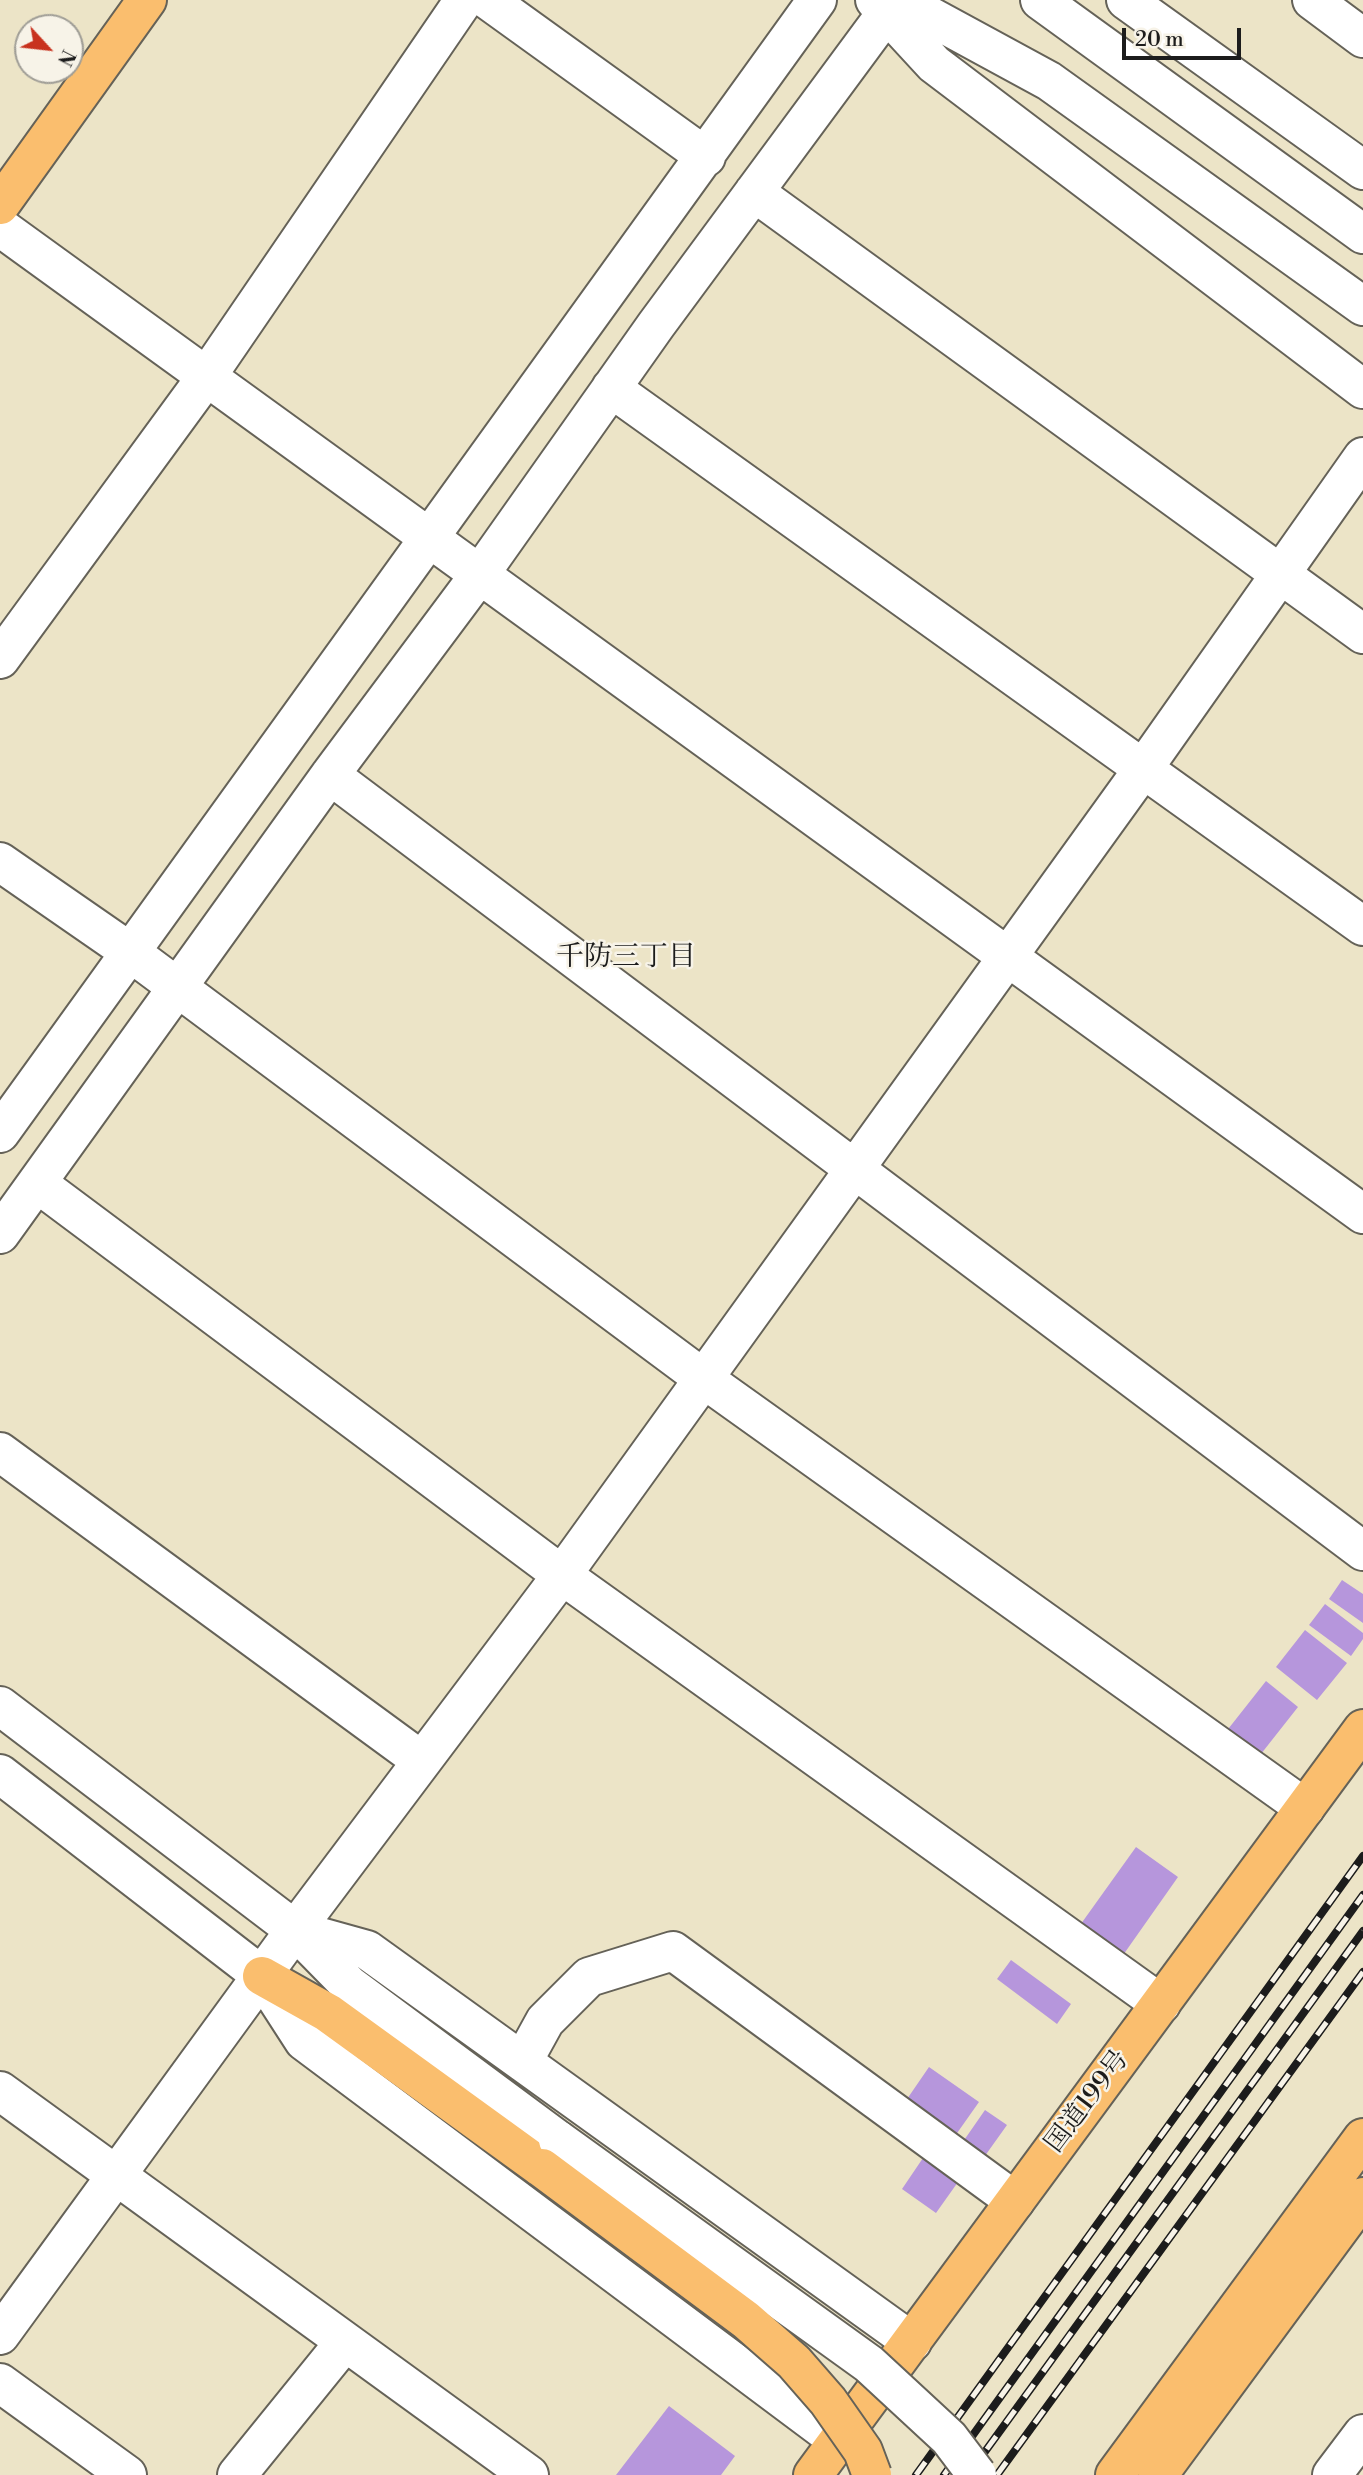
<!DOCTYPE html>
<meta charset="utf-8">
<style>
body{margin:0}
#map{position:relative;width:1363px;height:2475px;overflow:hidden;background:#ece4c7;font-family:"Libre Bodoni",serif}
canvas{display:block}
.north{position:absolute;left:14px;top:14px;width:70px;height:70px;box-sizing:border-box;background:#f7f3e8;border:2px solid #9f9d96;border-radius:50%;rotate:117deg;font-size:19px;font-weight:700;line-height:28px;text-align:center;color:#1c1c1c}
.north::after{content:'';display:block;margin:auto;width:24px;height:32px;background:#c8321e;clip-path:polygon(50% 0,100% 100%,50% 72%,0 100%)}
.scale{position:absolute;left:1122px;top:28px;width:119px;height:32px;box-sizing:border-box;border:4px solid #1c1c1c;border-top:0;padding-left:9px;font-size:21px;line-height:24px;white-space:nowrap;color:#1c1c1c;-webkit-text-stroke:5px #f7f3e8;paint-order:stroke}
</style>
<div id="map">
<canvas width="1363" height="2475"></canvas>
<div class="north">N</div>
<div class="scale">20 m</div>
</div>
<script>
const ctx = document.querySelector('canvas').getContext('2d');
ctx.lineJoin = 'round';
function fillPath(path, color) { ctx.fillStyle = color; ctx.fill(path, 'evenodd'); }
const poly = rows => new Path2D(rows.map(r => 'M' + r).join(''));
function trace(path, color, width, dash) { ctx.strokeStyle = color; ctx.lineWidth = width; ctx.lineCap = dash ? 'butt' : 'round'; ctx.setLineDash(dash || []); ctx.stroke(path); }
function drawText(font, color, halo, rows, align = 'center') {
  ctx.font = font + ' "Libre Bodoni","Noto Serif JP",serif'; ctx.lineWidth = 5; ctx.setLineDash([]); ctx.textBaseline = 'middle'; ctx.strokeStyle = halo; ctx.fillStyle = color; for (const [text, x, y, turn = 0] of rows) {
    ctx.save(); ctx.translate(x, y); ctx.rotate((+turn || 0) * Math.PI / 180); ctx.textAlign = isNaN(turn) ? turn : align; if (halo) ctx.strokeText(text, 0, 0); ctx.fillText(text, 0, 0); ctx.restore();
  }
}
fillPath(poly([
 [1342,1580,1363,1594,1363,1623,1329,1599],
 [1325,1604,1363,1633,1363,1639,1351,1656,1309,1625],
 [1305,1630,1347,1663,1317,1700,1276,1667],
 [1266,1681,1298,1707,1257,1759,1225,1733],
 [1136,1847,1178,1877,1121,1958,1078,1928],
 [1011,1960,1071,2004,1057,2024,997,1979],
 [929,2067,979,2102,955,2136,905,2102],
 [985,2110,1007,2125,982,2160,960,2146],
 [923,2158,958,2182,936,2213,902,2189],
 [669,2406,735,2456,721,2475,616,2475]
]), '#b696dc');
const minor = poly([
 [488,0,706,157],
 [875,0,934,64,1363,389],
 [900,0,1049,81,1363,306],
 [1040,0,1363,234],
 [1126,0,1363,170],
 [1312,0,1363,38],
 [754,192,1363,634],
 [0,227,1363,1214],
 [611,388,1363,926],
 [0,659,207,376,464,0],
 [330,775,1363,1551],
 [0,862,130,952,704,1379,1305,1808],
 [0,1133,817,0],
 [37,1183,562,1575,1161,2004],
 [0,1234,330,775,480,574,656,325,896,0],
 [0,1452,422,1761],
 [0,1706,295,1930,349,1985,558,2140],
 [0,1774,262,1976,304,2041,839,2441],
 [295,1930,367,1950,912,2342],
 [523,2061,545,2021,589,1977,673,1951,1015,2201],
 [0,2091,529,2475],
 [0,2335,295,1930,562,1575,1143,769,1363,457],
 [0,2383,127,2475],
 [237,2475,344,2343],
 [1332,2475,1363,2434]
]);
const highway = poly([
 [0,205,147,0],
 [262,1976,328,2013,542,2168],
 [813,2475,1363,1729],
 [1115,2475,1363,2138],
 [1158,2475,1363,2197]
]);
trace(minor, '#656258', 42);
trace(highway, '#656258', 42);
trace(minor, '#fff', 38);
trace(highway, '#fabe6e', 38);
const rail = poly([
 [916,2475,1363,1856],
 [944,2475,1363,1895],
 [968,2475,1363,1931],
 [997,2475,1363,1972]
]);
trace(rail, '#1c1c1c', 8);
trace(rail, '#f7f3e8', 5, [16]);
const minorBridge = poly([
 [558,2140,869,2364,949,2438,977,2475]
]);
const highwayBridge = poly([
 [542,2168,746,2320,794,2362,828,2401,863,2451,872,2475]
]);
trace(minorBridge, '#656258', 42, []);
trace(highwayBridge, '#656258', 42, []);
trace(minorBridge, '#fff', 38);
trace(highwayBridge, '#fabe6e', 38);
drawText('26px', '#1c1c1c', '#f7f3e8', [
 ["国道199号",1088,2102,-53]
]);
drawText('28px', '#1c1c1c', '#f7f3e8', [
 ["千防三丁目",626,958]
]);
</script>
